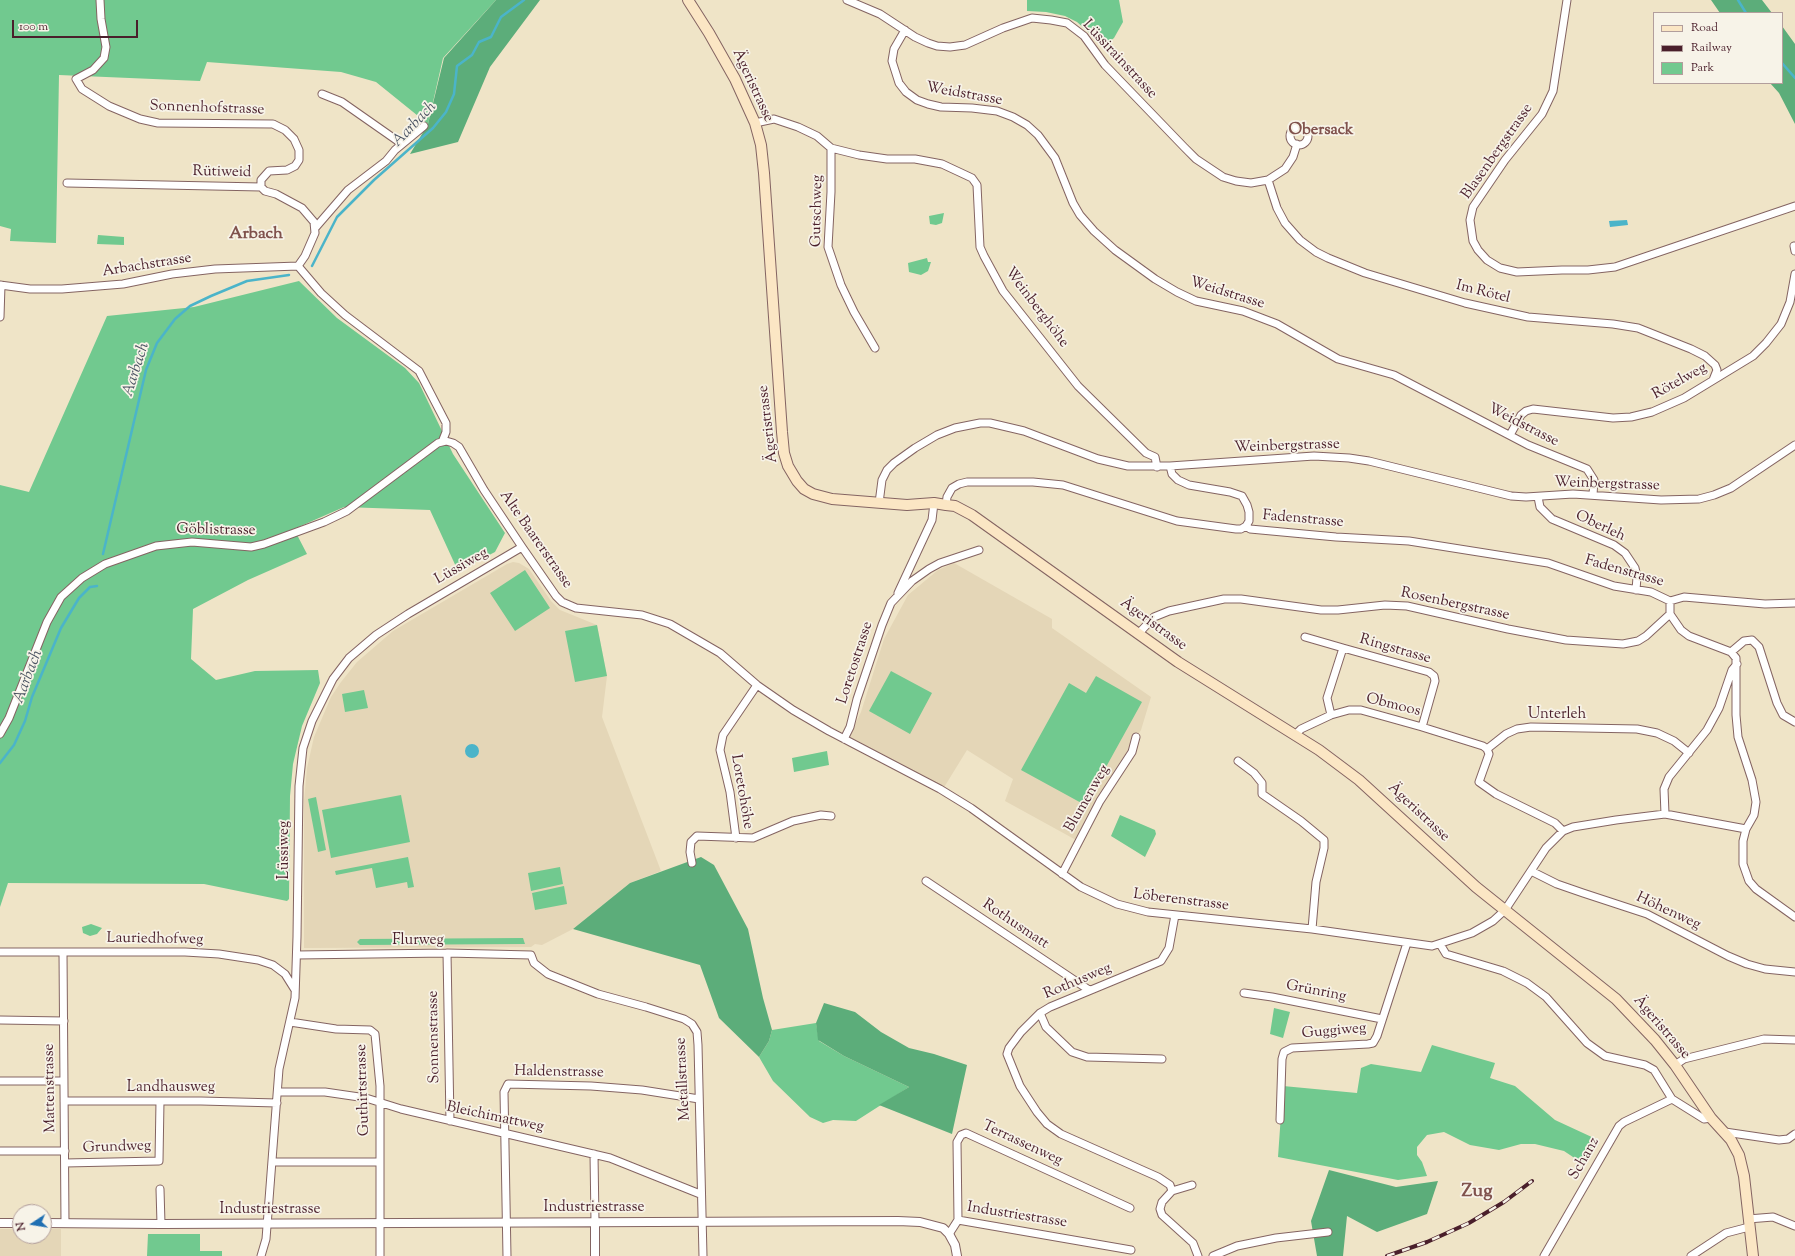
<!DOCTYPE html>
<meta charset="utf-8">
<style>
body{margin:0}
#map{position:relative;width:1795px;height:1256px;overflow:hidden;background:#efe4c7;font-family:"Sorts Mill Goudy",serif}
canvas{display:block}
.legend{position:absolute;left:1653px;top:12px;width:130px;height:72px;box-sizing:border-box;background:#f7f3e8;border:1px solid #b29e9c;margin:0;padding:5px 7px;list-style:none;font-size:12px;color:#4a1f2b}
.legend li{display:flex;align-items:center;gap:8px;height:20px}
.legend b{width:20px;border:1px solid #b29e9c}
.north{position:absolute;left:12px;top:1204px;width:40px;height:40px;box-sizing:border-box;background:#f7f3e8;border:1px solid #b29e9c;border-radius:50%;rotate:258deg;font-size:11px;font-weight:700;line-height:16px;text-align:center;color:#4a1f2b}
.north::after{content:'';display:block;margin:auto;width:14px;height:18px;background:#1f6fb2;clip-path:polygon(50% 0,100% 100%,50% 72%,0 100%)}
.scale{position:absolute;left:12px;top:20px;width:126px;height:18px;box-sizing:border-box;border:2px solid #4a1f2b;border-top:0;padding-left:5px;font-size:12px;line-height:14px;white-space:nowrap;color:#4a1f2b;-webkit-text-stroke:3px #f7f3e8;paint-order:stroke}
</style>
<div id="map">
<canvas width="1795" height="1256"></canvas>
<ul class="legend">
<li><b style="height:5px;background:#fbe6c4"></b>Road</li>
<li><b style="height:5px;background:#4a1f2b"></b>Railway</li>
<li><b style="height:11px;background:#71c98f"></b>Park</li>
</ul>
<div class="north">N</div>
<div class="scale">100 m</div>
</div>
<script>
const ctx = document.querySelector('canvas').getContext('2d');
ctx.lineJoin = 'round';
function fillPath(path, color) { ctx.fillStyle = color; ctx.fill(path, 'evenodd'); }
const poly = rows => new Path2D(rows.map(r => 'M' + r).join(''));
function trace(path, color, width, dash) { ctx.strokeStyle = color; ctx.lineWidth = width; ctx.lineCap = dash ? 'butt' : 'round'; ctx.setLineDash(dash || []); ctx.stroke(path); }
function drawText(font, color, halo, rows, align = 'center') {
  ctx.font = font + ' "Sorts Mill Goudy",serif'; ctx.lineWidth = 3.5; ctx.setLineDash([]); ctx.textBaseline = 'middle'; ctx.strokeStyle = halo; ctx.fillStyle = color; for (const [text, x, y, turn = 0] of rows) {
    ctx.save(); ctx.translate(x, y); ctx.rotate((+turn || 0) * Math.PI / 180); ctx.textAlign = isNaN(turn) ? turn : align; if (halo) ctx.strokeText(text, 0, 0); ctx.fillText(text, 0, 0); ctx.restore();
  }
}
fillPath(poly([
 [513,562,519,563,529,569,551,601,560,610,597,625,607,676,602,717,661,871,630,883,573,929,542,945,535,944,531,947,304,948,304,801,307,768,314,737,331,697,341,682,357,662,393,631,507,564],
 [954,563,1052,619,1052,628,1151,697,1141,730,1089,814,1076,840,1005,801,1013,779,967,750,943,789,849,737,861,712,884,639,908,595,938,570],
 [0,1229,20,1229,20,1236,44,1236,44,1229,61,1229,61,1256,0,1256]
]), '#e4d6b7');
fillPath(poly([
 [0,0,496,0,443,58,428,124,376,82,341,72,207,62,200,81,59,75,56,243,10,241,11,229,0,226],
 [1027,0,1119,0,1123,22,1114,38,1104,46,1077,22,1065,16,1046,12,1027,11],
 [944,213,942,223,936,225,930,224,929,216],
 [98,235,124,237,124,245,97,244],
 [927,258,928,262,931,262,928,271,921,275,909,272,908,263],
 [299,281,337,318,405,368,419,383,453,454,505,533,495,552,458,571,430,510,344,507,294,529,307,554,248,580,193,609,191,659,216,680,255,671,318,670,320,683,302,726,293,764,290,796,289,899,287,901,204,884,8,883,0,907,0,485,29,492,107,316,194,307],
 [525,570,550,608,515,631,490,593],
 [597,625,607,676,575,682,565,631],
 [891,671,932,693,910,734,869,711],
 [1096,676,1142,702,1085,805,1021,770,1069,683,1086,693],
 [364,690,368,708,345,712,342,694],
 [827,751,829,765,794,772,792,758],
 [401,795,410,842,331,858,322,810],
 [316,797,326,850,318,852,308,799],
 [1120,815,1155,830,1156,834,1145,857,1111,836],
 [408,857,414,887,408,888,407,882,376,888,372,868,336,875,335,871],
 [560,867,563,884,531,891,528,873],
 [564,886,567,904,535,910,532,893],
 [91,924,102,928,97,934,90,936,83,933,82,927],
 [523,938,525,944,360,945,357,942,360,939],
 [1274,1008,1290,1012,1283,1038,1270,1034],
 [816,1023,819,1041,844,1056,909,1087,856,1121,833,1120,823,1123,810,1117,773,1081,759,1057,769,1041,772,1030],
 [1432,1045,1495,1063,1490,1078,1515,1086,1555,1120,1596,1139,1585,1165,1564,1151,1535,1144,1521,1144,1499,1150,1470,1145,1444,1132,1427,1135,1417,1147,1417,1155,1422,1162,1427,1176,1398,1180,1278,1157,1283,1086,1357,1093,1361,1068,1371,1064,1421,1072],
 [148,1234,200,1234,200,1251,222,1251,222,1256,147,1256]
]), '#71c98f');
fillPath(poly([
 [496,0,540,0,490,67,458,142,410,154,428,124,444,58],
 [1711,0,1762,0,1772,13,1720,13],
 [1782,26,1795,44,1795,124,1779,93,1770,83,1782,83],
 [701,857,714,865,748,929,763,998,772,1030,769,1041,759,1057,719,1018,700,965,573,929,630,883],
 [824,1003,855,1012,881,1032,909,1048,934,1054,967,1065,952,1134,879,1105,909,1087,844,1056,818,1040,816,1023],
 [1329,1170,1396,1187,1438,1181,1427,1214,1377,1232,1347,1216,1343,1256,1317,1256,1311,1221]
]), '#5cad7a');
fillPath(poly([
 [1627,220,1628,225,1610,227,1609,221],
 '465 751a7 7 0 1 1 14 0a7 7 0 1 1-14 0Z'
]), '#4bb4c9');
trace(poly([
 [1738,0,1746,13],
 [1782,63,1795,78],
 [312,266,337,217,374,180,433,128,446,112,454,94,457,66,472,55,479,42,491,37,501,17,524,0],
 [103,554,146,370,157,343,175,319,190,306,211,296,247,281,289,275],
 [0,763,14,745,25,721,32,697,61,628,79,598,90,587,97,586]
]), '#4bb4c9', 2.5);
const minor = poly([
 [100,0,101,19,106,47,104,58,93,70,76,79,82,89,109,106,140,119,158,123,273,124,285,130,294,139,299,150,299,160,295,166,287,170,269,171,261,180,261,187],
 [847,0,880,14,915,37,928,43,937,46,950,47,965,45,1003,28,1032,18,1051,20,1067,23,1084,36,1105,65,1184,147,1196,159,1223,177,1236,181,1251,183,1268,180,1285,169,1293,157,1297,144],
 [1567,0,1553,91,1542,114,1505,160,1473,207,1470,220,1473,241,1478,250,1487,260,1500,268,1517,272,1562,270,1588,270,1615,267,1795,206],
 [905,30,894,49,892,61,899,83,906,92,917,100,928,104,941,107,972,108,997,111,1013,117,1027,125,1038,135,1055,158,1073,203,1080,215,1094,231,1115,250,1155,279,1177,292,1196,301,1243,311,1277,324,1338,359,1394,375,1528,445,1587,469,1594,480,1593,495],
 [322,94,342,102,402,144],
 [755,123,774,119,798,127,817,136,831,148,859,155,887,159,915,159,942,164,972,178,977,185,980,247,984,256,1003,291,1078,386,1146,453,1155,457,1157,467],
 '1290 136a9 9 0 1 1 18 0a9 9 0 1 1-18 0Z',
 [831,148,831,192,828,247,841,285,854,312,875,348],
 [1268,180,1277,208,1285,223,1300,240,1316,252,1328,258,1365,273,1465,303,1528,317,1613,324,1638,328,1691,349,1705,356,1715,365,1717,370,1713,380],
 [67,183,261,187,265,191,276,194,302,208,314,222,315,233,305,256,298,266],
 [316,227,348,190,386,161,395,150,424,126],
 [1794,246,1795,251],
 [298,266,321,293,345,315,419,371,446,423,446,432,442,442],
 [0,285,30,289,62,289,123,284,172,274,215,269,298,266],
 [0,317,1,285],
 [1510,435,1521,415,1526,411,1533,409,1613,418,1631,417,1652,412,1684,398,1753,356,1766,343,1781,324,1790,302,1795,274],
 [1170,466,1172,474,1178,480,1189,485,1230,492,1242,496,1247,505,1249,512,1249,521,1246,526],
 [1538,497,1540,507,1552,519,1614,545,1625,553,1635,568,1637,577,1636,590],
 [879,503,882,480,887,470,894,463,915,448,937,435,955,428,980,423,990,423,1024,431,1098,459,1128,466,1170,466,1314,456,1349,458,1369,461,1511,496,1526,497,1573,494,1661,500,1699,499,1714,495,1731,488,1795,445],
 [946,505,947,497,952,488,959,484,967,482,1033,482,1063,485,1177,521,1236,529,1241,529,1246,526],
 [1246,526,1250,529,1336,537,1409,541,1548,563,1614,586,1651,592,1670,601],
 [898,593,932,520,934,503],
 [1670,601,1670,614,1681,630,1689,636,1731,652,1736,658,1736,715,1738,737,1752,780,1756,802,1754,815,1746,829,1743,841,1743,864,1749,881,1756,889,1795,917],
 [1670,601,1684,597,1765,604,1795,603],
 [1139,633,1154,617,1169,611,1224,599,1241,599,1321,610,1338,610,1385,605,1407,606,1508,629,1566,640,1623,644,1638,641,1646,636,1670,614],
 [1305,637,1343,648,1327,698,1331,715],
 [1343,648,1429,672,1434,676,1435,681,1422,727],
 [1731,652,1744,641,1752,640,1759,647,1777,703,1783,715,1795,722],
 [0,734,9,718,47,622,61,597,82,578,105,564,156,546,192,542,251,547,264,544,324,522,347,511,438,443,446,441,453,443,459,447,484,490,522,547,556,596,562,602,576,608,642,615,670,624,720,653,757,685,793,710,829,731,940,789,971,808,1081,887,1117,904,1148,912,1312,929,1432,946,1472,933,1493,921,1505,910,1546,848,1563,831,1573,827,1616,820,1665,814,1746,829],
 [1295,735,1301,729,1331,715,1349,710,1361,710,1422,727,1483,746,1487,749],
 [844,739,850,727,857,699,882,625,891,603,912,581,929,569,940,563,979,550],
 [1238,761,1254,773,1262,783,1262,794,1301,821,1324,840,1324,848,1316,882,1312,929],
 [1665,814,1664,789,1669,777,1707,730,1719,708,1732,670,1737,664],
 [1563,831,1555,823,1496,794,1479,782,1489,754,1487,749,1506,734,1517,729,1531,727,1637,729,1657,733,1674,741,1689,753],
 [736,838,730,792,720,750,723,735,757,685],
 [692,863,690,852,691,842,697,836,753,838,793,821,821,815,831,816],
 [1531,871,1557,884,1583,893,1647,914,1728,956,1747,964,1765,969,1795,972],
 [1062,874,1100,801,1132,752,1136,737],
 [926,881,1089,990],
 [1440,944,1446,954,1503,971,1527,983,1546,997,1587,1043,1605,1056,1645,1065,1654,1070,1672,1099,1704,1119,1711,1118],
 [0,952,185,952,219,954,258,960,273,965,285,974,295,990],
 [63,952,65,1223],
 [447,953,450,1121],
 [297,955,447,953,531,955,534,963,548,974,598,994,646,1007,684,1019,692,1024,697,1032,698,1045,703,1256],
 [1244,993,1272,997,1382,1019],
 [1040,1013,1046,1027,1072,1052,1087,1057,1162,1059],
 [0,1020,64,1021],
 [290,1022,336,1029,370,1030,375,1034,380,1086,380,1256],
 [1675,1065,1684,1059,1764,1039,1795,1040],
 [0,1081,64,1081],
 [279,1092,325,1092,366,1098,401,1109,610,1158,700,1194],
 [64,1101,201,1101,277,1103],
 [1280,1120,1282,1059,1284,1052,1292,1048,1368,1044,1373,1043,1377,1036,1407,943],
 [1725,1132,1779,1140,1788,1139,1795,1134],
 [0,1151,65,1151],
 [594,1154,595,1222],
 [272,1162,379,1162],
 [65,1163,159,1161,160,1101],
 [1192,1185,1172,1191,1162,1202,1160,1209,1162,1215,1193,1243,1198,1256],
 [160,1189,161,1224],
 [1172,1191,1170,1185,1158,1177,1061,1134,1047,1124,1037,1112,1020,1086,1007,1054,1009,1048,1021,1032,1040,1013,1050,1007,1161,961,1169,948,1175,915],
 [1748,1219,1773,1217,1795,1226],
 [958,1220,957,1142,961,1135,966,1133,1130,1208],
 [949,1234,958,1220,1131,1250],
 [261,1256,266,1239,279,1069,295,998,297,937,299,786,303,748,312,721,333,679,349,658,376,635,408,614,522,547],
 [507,1256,504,1092,508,1084,591,1086,642,1090,699,1099],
 [1213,1256,1237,1246,1276,1238,1328,1232],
 [1544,1256,1619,1126,1624,1122,1672,1099],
 [1691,1256,1726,1233,1749,1227]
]);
const tertiary = poly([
 [595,1222,595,1256],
 [0,1223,20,1223],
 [44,1223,161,1224,898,1221,920,1222,943,1228,949,1234,955,1245,957,1256]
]);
const secondary = poly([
 [688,0,709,33,735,79,755,123,761,145,764,173,782,432,784,453,788,466,797,481,804,489,813,494,832,499,907,505,934,503,946,505,955,506,972,515,1178,662,1319,750,1359,780,1476,887,1616,999,1655,1040,1675,1065,1711,1118,1731,1140,1739,1155,1744,1176,1753,1256]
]);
trace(minor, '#846462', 9);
trace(tertiary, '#846462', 10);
trace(secondary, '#846462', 12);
trace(minor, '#fff', 7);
trace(tertiary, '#fff', 8);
trace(secondary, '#fbe6c4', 10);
const rail = poly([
 [1387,1256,1427,1242,1469,1223,1504,1202,1532,1181]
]);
trace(rail, '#4a1f2b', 4);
trace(rail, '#f7f3e8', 2.5, [8]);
drawText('15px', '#4a1f2b', '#f7f3e8', [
 ["Lüssirainstrasse",1119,60,47],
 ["Ägeristrasse",752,86,65],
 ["Weidstrasse",964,95,10],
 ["Sonnenhofstrasse",207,109,2],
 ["Blasenbergstrasse",1498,152,-55],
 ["Rütiweid",222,173,1],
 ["Gutschweg",818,211,-89],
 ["Arbachstrasse",147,266,-9],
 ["Im Rötel",1483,293,14],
 ["Weidstrasse",1227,294,17],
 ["Weinberghöhe",1036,308,53],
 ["Rötelweg",1680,382,-29],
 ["Ägeristrasse",769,424,-97],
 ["Weidstrasse",1523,426,27],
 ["Weinbergstrasse",1287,447,-2],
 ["Weinbergstrasse",1607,485,2],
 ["Fadenstrasse",1303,520,5],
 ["Oberleh",1600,527,25],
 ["Göblistrasse",216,531,1],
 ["Alte Baarerstrasse",535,540,55],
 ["Lüssiweg",462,567,-30],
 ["Fadenstrasse",1624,572,16],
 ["Rosenbergstrasse",1455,605,12],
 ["Ägeristrasse",1153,625,36],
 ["Ringstrasse",1395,650,16],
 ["Loretostrasse",856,663,-72],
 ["Obmoos",1393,706,14],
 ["Unterleh",1557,715],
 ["Loretohöhe",741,792,80],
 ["Blumenweg",1088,799,-60],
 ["Ägeristrasse",1418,813,43],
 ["Lüssiweg",285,850,-90],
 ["Löberenstrasse",1181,901,7],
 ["Höhenweg",1668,912,25],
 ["Rothusmatt",1015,925,34],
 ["Lauriedhofweg",155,940,1],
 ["Flurweg",418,941],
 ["Rothusweg",1078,982,-23],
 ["Grünring",1316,992,11],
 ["Ägeristrasse",1661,1028,49],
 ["Guggiweg",1334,1032,-5],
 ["Sonnenstrasse",435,1037,-91],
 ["Haldenstrasse",559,1073,1],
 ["Metallstrasse",684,1079,-93],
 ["Mattenstrasse",51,1088,-91],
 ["Landhausweg",171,1088],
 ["Guthirtstrasse",364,1090,-92],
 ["Bleichimattweg",495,1118,12],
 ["Terrassenweg",1022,1144,25],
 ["Grundweg",117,1148,-2],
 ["Schanz",1585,1159,-60],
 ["Industriestrasse",594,1208],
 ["Industriestrasse",270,1210],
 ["Industriestrasse",1017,1216,9]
]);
drawText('italic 16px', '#4a5362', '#f7f3e8', [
 ["Aarbach",415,125,-46],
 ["Aarbach",137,370,-72],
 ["Aarbach",29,677,-69]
]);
drawText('bold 16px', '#80524d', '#f7f3e8', [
 ["Obersack",1321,131]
]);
drawText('bold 17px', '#80524d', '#f7f3e8', [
 ["Arbach",256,235]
]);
drawText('bold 19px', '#80524d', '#f7f3e8', [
 ["Zug",1477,1193]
]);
</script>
